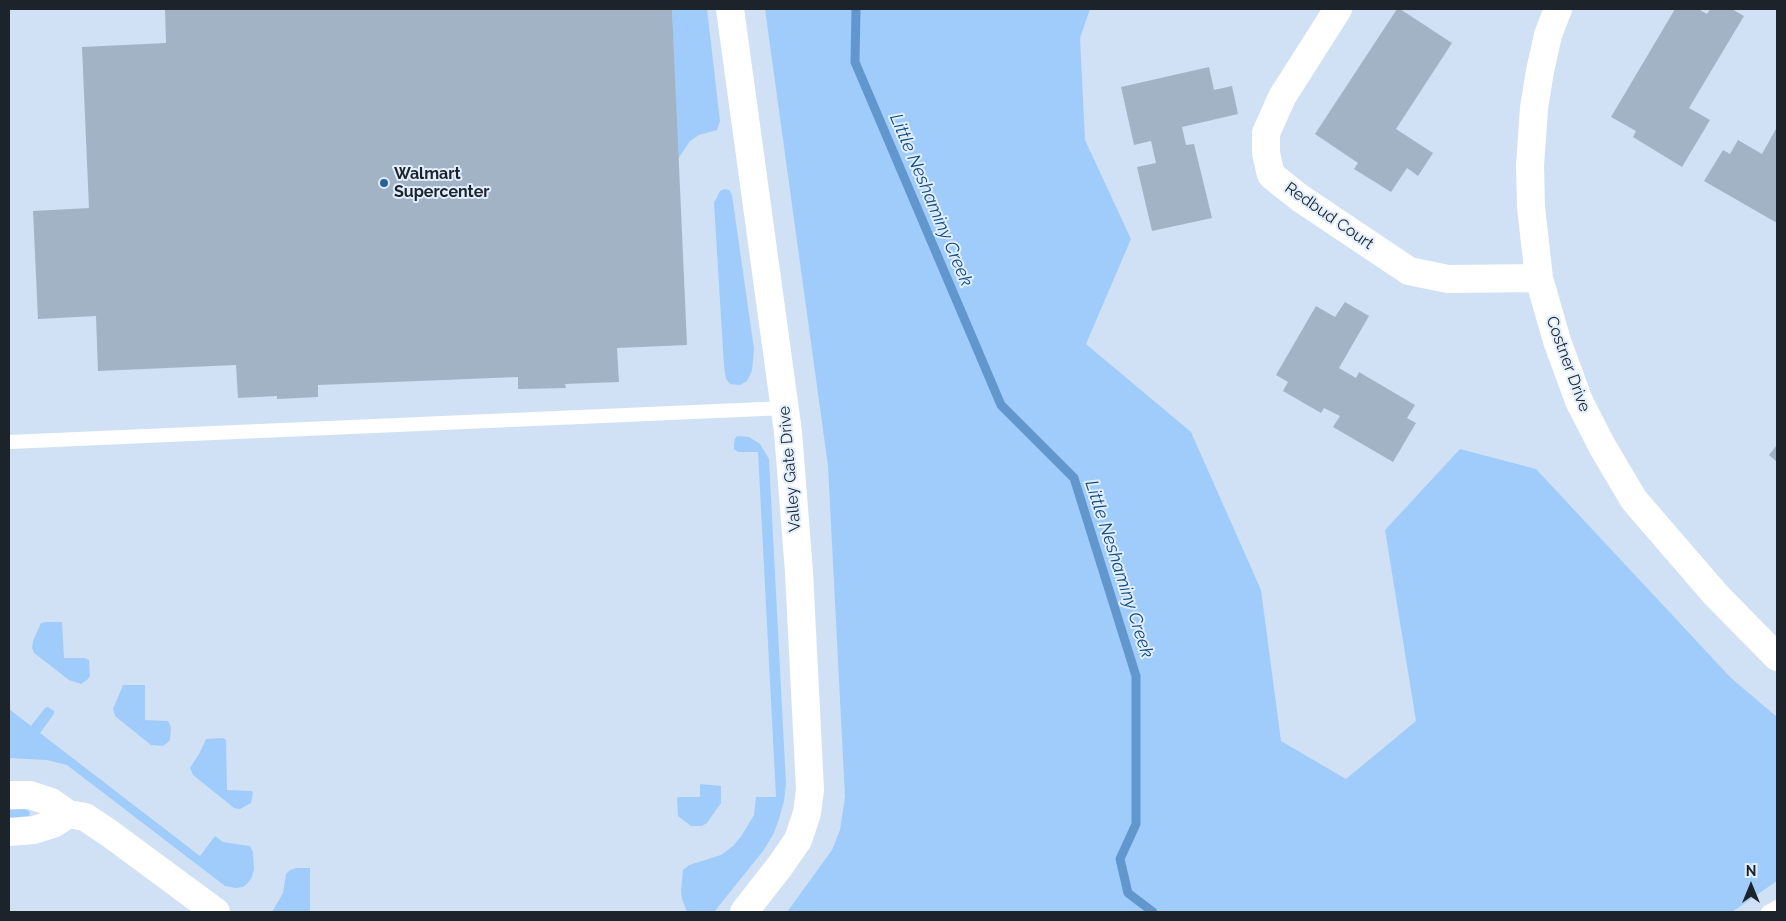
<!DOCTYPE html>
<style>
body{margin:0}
#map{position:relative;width:1786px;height:921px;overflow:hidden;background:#d0e1f5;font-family:Raleway,sans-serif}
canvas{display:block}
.frame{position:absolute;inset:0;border:10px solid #1d232a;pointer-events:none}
.north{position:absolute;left:1726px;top:861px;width:50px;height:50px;-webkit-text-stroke:4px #e0eefe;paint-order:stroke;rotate:0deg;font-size:14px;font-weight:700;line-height:20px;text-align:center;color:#1d232a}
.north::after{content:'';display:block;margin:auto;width:18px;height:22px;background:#1d232a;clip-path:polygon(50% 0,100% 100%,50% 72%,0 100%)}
</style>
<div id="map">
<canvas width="1786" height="921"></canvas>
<div class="frame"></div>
<div class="north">N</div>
</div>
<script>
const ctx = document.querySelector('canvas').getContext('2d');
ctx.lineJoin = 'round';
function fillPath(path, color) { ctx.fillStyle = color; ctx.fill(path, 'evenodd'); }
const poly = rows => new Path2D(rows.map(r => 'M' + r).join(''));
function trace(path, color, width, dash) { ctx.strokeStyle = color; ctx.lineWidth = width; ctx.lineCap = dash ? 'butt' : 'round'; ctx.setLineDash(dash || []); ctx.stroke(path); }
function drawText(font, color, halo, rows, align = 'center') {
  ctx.font = font + ' Raleway,sans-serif'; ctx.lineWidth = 4; ctx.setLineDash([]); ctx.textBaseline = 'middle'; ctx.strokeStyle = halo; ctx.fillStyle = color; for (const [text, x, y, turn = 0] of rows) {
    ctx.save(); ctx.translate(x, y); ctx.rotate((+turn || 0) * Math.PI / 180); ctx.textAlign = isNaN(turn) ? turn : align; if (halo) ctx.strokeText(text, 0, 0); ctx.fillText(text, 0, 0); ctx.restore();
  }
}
fillPath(poly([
 [672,9,707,9,720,121,717,130,699,135,690,141,678,159],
 [765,9,1090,9,1080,38,1085,140,1131,239,1086,344,1191,432,1261,590,1281,741,1346,779,1416,721,1385,530,1460,449,1536,469,1731,678,1777,717,1777,881,1732,912,787,912,832,850,840,830,845,797,828,466],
 [725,189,729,190,732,195,754,349,752,371,747,381,740,385,730,384,726,379,724,366,714,203,720,191],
 [737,436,749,437,760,444,769,459,786,784,784,801,779,819,773,835,763,851,714,912,687,912,682,899,681,890,683,870,689,865,721,855,733,846,742,835,754,815,756,797,776,797,758,452,738,452,734,449,734,444,735,439],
 [45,622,62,622,64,658,85,658,89,660,90,676,87,680,81,684,69,680,34,653,32,648,33,641,41,623],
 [123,685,145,685,145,720,168,721,171,727,170,740,167,743,163,746,151,745,115,716,113,709],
 [48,707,54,711,54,714,40,733,200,856,215,836,223,842,250,846,253,852,254,869,252,877,247,884,243,887,235,888,225,886,67,765,47,760,9,758,9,709,31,726,45,708],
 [223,738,226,740,227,790,252,791,253,793,251,803,240,809,234,808,193,775,190,768,199,754,206,739],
 [700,784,721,786,721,803,707,823,702,826,691,826,678,816,677,799,678,797,699,797,700,796],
 [25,809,30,812,29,818,9,820,9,810],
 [297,868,310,868,310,912,272,912,283,893,286,874,290,870]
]), '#a0ccfb');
trace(poly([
 [856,9,855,62,1001,405,1074,478,1136,676,1136,824,1120,859,1128,893,1153,912]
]), '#6297ce', 9);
fillPath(poly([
 [165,9,672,9,687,345,617,348,619,382,565,384,566,388,518,389,518,377,318,385,318,397,277,399,277,396,238,398,236,365,98,371,96,316,38,319,33,211,89,208,82,47,166,43],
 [1397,9,1400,9,1452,43,1396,129,1433,153,1418,176,1407,168,1391,192,1354,169,1358,163,1315,134],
 [1675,9,1698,9,1707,14,1710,9,1732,9,1744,16,1689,108,1710,120,1682,167,1633,137,1636,131,1611,117],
 [1209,67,1214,90,1232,86,1238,114,1182,127,1186,145,1194,144,1212,218,1152,231,1137,167,1156,163,1151,141,1134,145,1121,87],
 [1777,127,1777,223,1704,181,1723,150,1730,154,1738,140,1762,154],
 [1345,302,1369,316,1339,368,1356,378,1359,372,1415,405,1407,418,1416,423,1393,462,1333,427,1340,416,1324,408,1321,413,1283,391,1288,382,1276,375,1316,306,1335,317],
 [1777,445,1777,462,1769,455]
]), '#a2b3c5');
trace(poly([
 [9,442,785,408],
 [1768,912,1777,907]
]), '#fff', 14);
trace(poly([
 [730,9,788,432,799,572,810,790,807,813,798,840,780,866,744,912],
 [1338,9,1282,97,1266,133,1266,153,1271,175,1300,198,1409,271,1448,279,1539,278],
 [1558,9,1548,35,1540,71,1534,108,1530,166,1531,207,1539,278,1557,341,1579,401,1602,446,1634,500,1716,595,1777,657],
 [9,795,30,795,51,802,68,814,85,817,109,833,216,912],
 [9,832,34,830,53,824,68,814]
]), '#fff', 28);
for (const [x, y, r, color] of [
 [384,183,5,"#286199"]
]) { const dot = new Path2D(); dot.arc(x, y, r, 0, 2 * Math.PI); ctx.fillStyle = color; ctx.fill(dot); trace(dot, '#e0eefe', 2); }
drawText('bold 16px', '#1d232a', '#e0eefe', [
 ["Walmart",394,174],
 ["Supercenter",394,192]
], 'left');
drawText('16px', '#1d232a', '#e0eefe', [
 ["Redbud Court",1329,216,35],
 ["Costner Drive",1568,364,70],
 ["Valley Gate Drive",790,469,-95]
]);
drawText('italic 18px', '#0f497d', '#e0eefe', [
 ["Little Neshaminy Creek",931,200,67],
 ["Little Neshaminy Creek",1119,569,72]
]);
</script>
